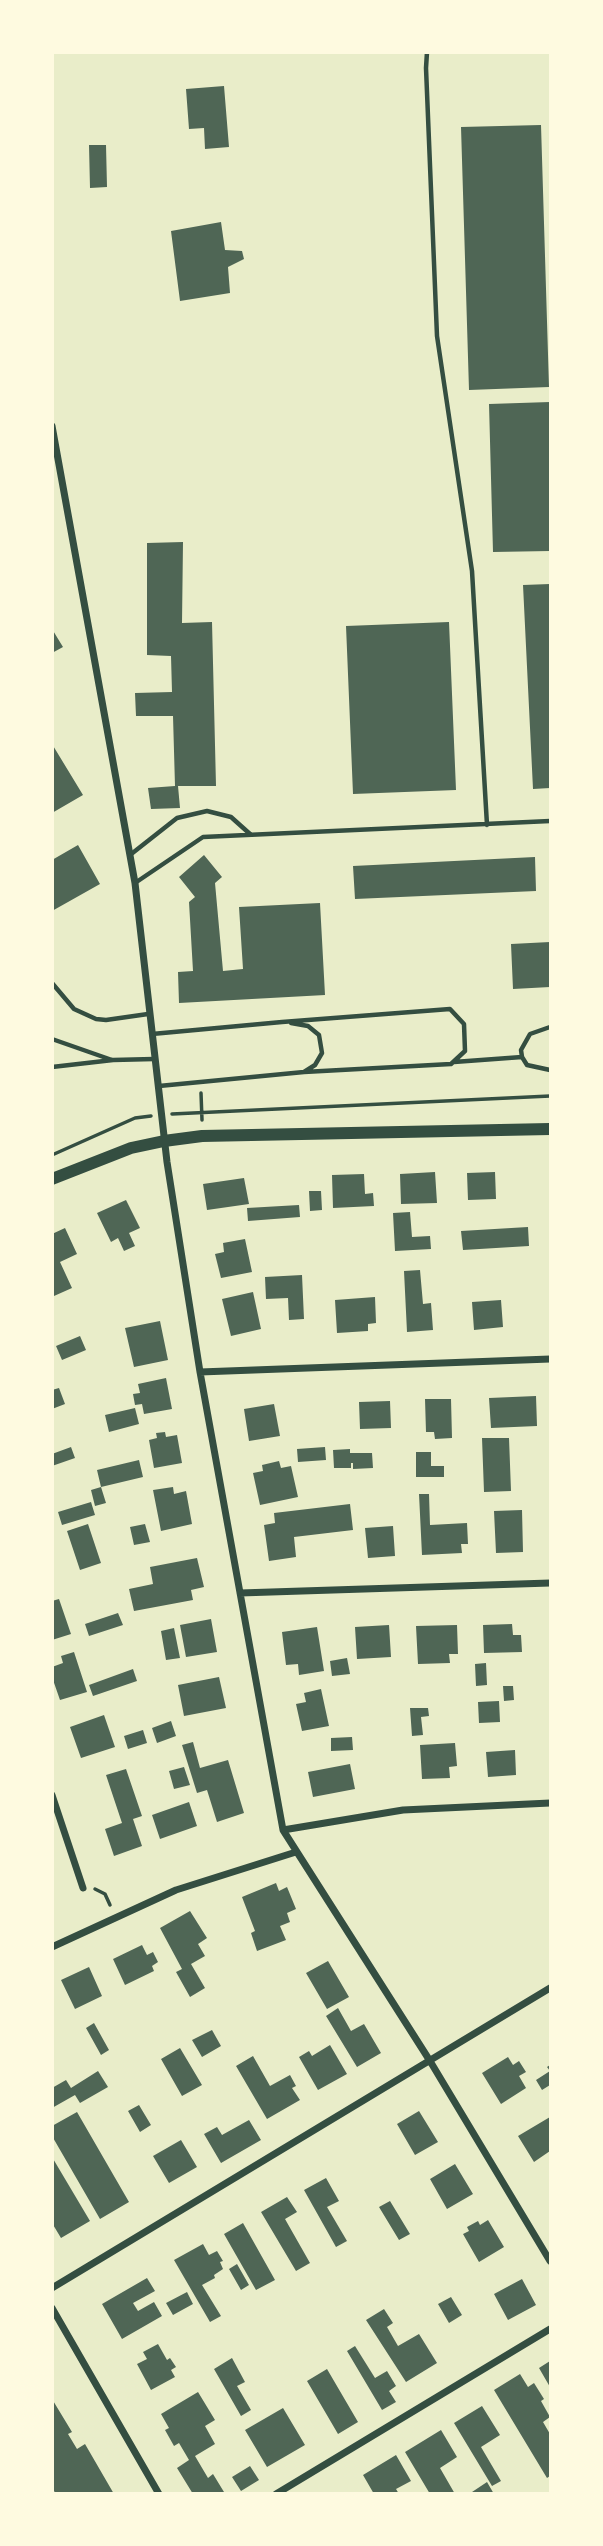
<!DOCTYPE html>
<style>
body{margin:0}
#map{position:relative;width:603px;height:2546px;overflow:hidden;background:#e9edc9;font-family:"Sofia Sans Condensed",sans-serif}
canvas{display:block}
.frame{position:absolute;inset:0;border:54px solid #fefae0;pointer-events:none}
</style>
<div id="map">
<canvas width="603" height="2546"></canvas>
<div class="frame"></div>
</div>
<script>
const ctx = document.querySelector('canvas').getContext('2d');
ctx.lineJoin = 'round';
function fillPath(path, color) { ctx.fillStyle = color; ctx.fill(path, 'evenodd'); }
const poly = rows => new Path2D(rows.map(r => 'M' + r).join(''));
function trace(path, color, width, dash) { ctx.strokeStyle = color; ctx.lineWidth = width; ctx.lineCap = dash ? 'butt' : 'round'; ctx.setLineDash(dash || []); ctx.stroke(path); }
fillPath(poly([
 [224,86,229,147,205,149,204,128,189,129,186,89],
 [541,125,549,387,469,390,461,127],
 [89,145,106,145,107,187,90,188],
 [221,222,225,250,242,251,244,259,228,267,230,293,180,301,171,231],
 [550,402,550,551,493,552,489,404],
 [183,542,182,623,212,622,216,786,178,786,180,808,151,809,148,788,175,786,173,716,136,716,135,693,172,692,171,656,147,655,147,543],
 [550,584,550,788,533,789,523,585],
 [449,622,456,790,353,794,346,626],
 [52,629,63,647,52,653],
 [52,744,83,795,52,813],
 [78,845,100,884,52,911,52,860],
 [204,855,222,877,215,883,223,971,243,969,239,907,320,903,325,995,179,1003,178,972,193,971,189,902,195,897,179,877],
 [535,857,536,891,355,899,353,866],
 [550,942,550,987,513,989,511,944],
 [435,1172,437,1203,401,1204,400,1174],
 [495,1172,496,1199,468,1200,467,1173],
 [364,1174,365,1194,373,1193,374,1206,333,1208,332,1175],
 [244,1178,249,1204,207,1210,203,1184],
 [309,1191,321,1191,322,1210,310,1211],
 [126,1200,140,1228,129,1233,135,1246,124,1251,118,1238,111,1242,97,1213],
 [299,1205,300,1217,248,1221,247,1208],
 [410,1212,412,1237,430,1236,431,1249,395,1251,393,1213],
 [528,1227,529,1246,463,1250,461,1231],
 [65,1228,77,1254,60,1262,72,1288,54,1296,52,1292,52,1234],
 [245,1239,252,1272,221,1278,215,1254,224,1252,223,1243],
 [420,1270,423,1304,431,1303,433,1330,407,1332,404,1271],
 [302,1275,304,1319,289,1320,288,1298,266,1299,265,1277],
 [253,1292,261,1329,231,1336,222,1299],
 [375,1297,376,1323,368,1324,368,1331,337,1333,335,1300],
 [501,1300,503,1327,474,1330,472,1302],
 [160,1321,168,1360,134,1367,125,1328],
 [80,1336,86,1350,62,1360,56,1346],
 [166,1378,172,1409,144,1414,142,1404,135,1405,133,1394,140,1393,138,1384],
 [59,1388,65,1404,52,1409,52,1390],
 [536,1396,537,1426,491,1428,489,1398],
 [425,1399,451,1399,452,1438,435,1439,434,1432,426,1432],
 [390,1401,391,1428,360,1429,359,1402],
 [274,1404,280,1436,249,1441,244,1409],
 [135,1408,139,1424,109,1432,105,1415],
 [165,1432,166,1437,177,1435,182,1463,154,1468,149,1440,157,1438,156,1433],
 [482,1438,509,1438,511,1491,484,1492],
 [71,1447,75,1458,52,1466,52,1454],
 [325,1447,326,1460,298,1462,297,1449],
 [350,1449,350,1453,372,1453,373,1468,353,1469,353,1463,351,1463,351,1468,334,1468,333,1450],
 [416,1452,431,1452,431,1466,444,1466,444,1477,416,1477],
 [139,1460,143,1477,101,1487,97,1470],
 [279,1461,281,1468,291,1466,298,1497,260,1505,253,1473,263,1471,262,1465],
 [101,1487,106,1503,95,1506,91,1490],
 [173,1487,174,1494,186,1491,192,1524,161,1531,153,1490],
 [419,1494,429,1494,430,1525,467,1523,468,1544,461,1544,462,1553,422,1555],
 [91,1502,95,1515,62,1525,58,1512],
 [350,1504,353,1530,294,1537,296,1557,269,1561,264,1525,275,1523,274,1513],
 [522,1510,523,1552,496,1553,494,1511],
 [88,1524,101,1563,80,1570,67,1531],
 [145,1524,150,1542,134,1545,130,1527],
 [393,1526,395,1556,368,1558,365,1528],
 [197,1558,204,1587,191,1590,193,1600,134,1611,129,1589,153,1584,150,1567],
 [59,1599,71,1634,52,1640,52,1601],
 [118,1613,123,1625,89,1636,85,1624],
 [211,1619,217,1652,186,1657,180,1625],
 [512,1624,513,1635,521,1635,522,1652,484,1653,483,1625],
 [389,1625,391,1657,357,1659,355,1627],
 [457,1625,458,1654,449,1654,450,1663,418,1664,416,1626],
 [317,1627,324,1671,299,1675,298,1664,286,1665,282,1632],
 [174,1628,180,1658,166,1660,161,1631],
 [74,1652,87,1692,60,1700,52,1677,52,1667,63,1663,61,1656],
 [347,1658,350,1674,332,1676,330,1661],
 [486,1663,487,1685,476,1686,475,1664],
 [133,1669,137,1681,93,1696,89,1685],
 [219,1677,226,1708,184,1716,178,1685],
 [503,1686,513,1686,514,1700,504,1701],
 [321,1689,329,1726,302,1731,296,1704,306,1702,304,1693],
 [499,1701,500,1722,479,1723,478,1702],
 [410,1708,428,1708,429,1716,421,1717,423,1735,412,1736],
 [104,1715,115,1747,81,1758,70,1727],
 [171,1721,176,1736,157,1743,152,1728],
 [143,1730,147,1743,128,1749,124,1736],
 [352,1737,353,1750,331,1751,331,1738],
 [193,1742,200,1768,228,1760,244,1813,217,1822,207,1790,197,1793,182,1745],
 [455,1743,457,1766,449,1767,450,1778,422,1779,420,1745],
 [515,1750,516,1775,488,1777,486,1752],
 [350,1764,355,1789,313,1797,308,1772],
 [184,1767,190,1785,174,1789,169,1771],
 [126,1769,142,1816,133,1819,142,1846,114,1856,105,1829,122,1823,106,1775],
 [189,1802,197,1826,160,1839,152,1815],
 [276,1883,279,1891,287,1887,296,1909,287,1913,290,1922,280,1926,286,1940,257,1951,251,1933,255,1931,242,1897],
 [190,1911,207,1938,198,1944,205,1956,191,1964,205,1988,190,1997,176,1972,182,1969,160,1928],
 [142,1945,147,1955,153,1952,158,1962,152,1966,154,1971,125,1985,113,1959],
 [328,1961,349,1997,327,2009,306,1973],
 [89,1967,102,1996,75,2009,61,1980],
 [338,2008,351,2031,364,2024,381,2053,357,2067,326,2016],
 [94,2023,109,2050,101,2055,86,2028],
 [212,2030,221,2046,202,2057,192,2040],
 [330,2045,347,2074,318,2090,299,2057,309,2051,312,2056],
 [180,2048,202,2085,182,2096,161,2059],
 [253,2056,270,2086,290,2075,296,2086,292,2088,300,2100,267,2119,236,2066],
 [508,2057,513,2065,519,2061,526,2072,519,2076,526,2088,501,2104,482,2073],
 [550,2065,550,2085,542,2090,536,2080,550,2071,547,2067],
 [98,2071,108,2087,80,2103,75,2095,52,2108,52,2088,66,2080,71,2088],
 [139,2105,151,2125,140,2132,128,2111],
 [419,2111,438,2142,415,2155,397,2124],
 [77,2112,129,2202,100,2219,52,2136,52,2126],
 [550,2117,550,2151,534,2162,518,2136],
 [249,2120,261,2140,221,2163,204,2134,217,2127,222,2135],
 [181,2140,197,2167,169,2183,153,2156],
 [52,2157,90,2221,61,2238,52,2223],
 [455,2164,473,2194,447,2209,430,2179],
 [326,2178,339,2201,327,2207,347,2241,336,2247,304,2190],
 [287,2197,297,2212,285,2219,310,2263,296,2271,261,2212],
 [390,2201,410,2234,399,2240,379,2207],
 [488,2220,504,2247,479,2262,463,2234,469,2231,467,2227,478,2221,480,2225],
 [243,2223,275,2280,256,2290,224,2234],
 [203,2244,209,2255,217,2251,223,2261,220,2262,223,2269,214,2275,215,2278,202,2285,221,2316,210,2322,174,2260],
 [237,2264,249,2285,241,2290,229,2269],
 [147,2278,155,2291,133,2303,138,2311,154,2302,162,2316,122,2339,102,2304],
 [522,2279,536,2305,508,2320,494,2294],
 [187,2292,193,2304,173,2315,166,2303],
 [451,2297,462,2315,449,2323,438,2304],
 [384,2309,393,2323,387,2327,398,2346,419,2334,437,2363,406,2382,366,2320],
 [158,2344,167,2360,170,2358,176,2367,171,2370,175,2377,151,2390,137,2364,147,2359,143,2352],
 [355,2346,375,2378,387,2371,396,2386,389,2391,396,2402,382,2410,347,2351],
 [232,2358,245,2382,237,2386,251,2410,241,2416,214,2369],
 [550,2361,550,2387,539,2368],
 [327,2369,358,2422,338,2434,307,2381],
 [520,2374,528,2387,534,2383,544,2399,541,2401,550,2417,543,2422,550,2434,550,2476,547,2478,494,2390],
 [198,2392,215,2420,205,2426,215,2444,195,2456,208,2478,213,2474,224,2492,221,2494,193,2494,177,2468,189,2460,179,2443,174,2446,165,2430,169,2428,161,2414],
 [52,2399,72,2432,68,2434,77,2449,85,2444,114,2494,56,2494,52,2488],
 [482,2406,500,2435,481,2447,501,2481,492,2486,454,2423],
 [283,2408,305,2445,267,2467,245,2430],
 [441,2430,457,2457,440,2468,455,2494,430,2494,405,2452],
 [396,2455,411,2481,396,2489,399,2494,374,2494,363,2475],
 [250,2466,259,2480,241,2491,232,2477],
 [487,2482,494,2494,469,2494]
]), '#4f6655');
trace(poly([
 [201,1093,202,1120],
 [172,1114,550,1096],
 [52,1155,135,1118,151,1116],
 [95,1889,105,1894,110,1905]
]), '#344e41', 3.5);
trace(poly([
 [427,52,426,68,437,336,472,571,487,825],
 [130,855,177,818,207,811,231,817,250,834],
 [135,883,203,837,550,821],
 [52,983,74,1009,96,1019,106,1020,148,1014],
 [282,1022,450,1009,464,1024,465,1051,451,1064,304,1072],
 [550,1027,530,1034,521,1050,522,1057,527,1065,550,1070],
 [152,1034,282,1022],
 [52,1039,112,1060],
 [454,1062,522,1057],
 [52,1067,113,1060,154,1059],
 [159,1086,304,1072,315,1065,322,1053,319,1035,308,1026,291,1023]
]), '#344e41', 4.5);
trace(poly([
 [52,426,135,883,167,1162,200,1372,283,1830,430,2061,550,2261],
 [200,1372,550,1359],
 [240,1593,550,1583],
 [52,1795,83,1888],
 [283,1830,403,1810,550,1803],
 [52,1947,176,1890,296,1852],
 [52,2288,550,1988],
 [52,2308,159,2494],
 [276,2494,550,2329]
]), '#344e41', 7);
trace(poly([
 [52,1179,131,1148,164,1141,202,1136,550,1129]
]), '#344e41', 12);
</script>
